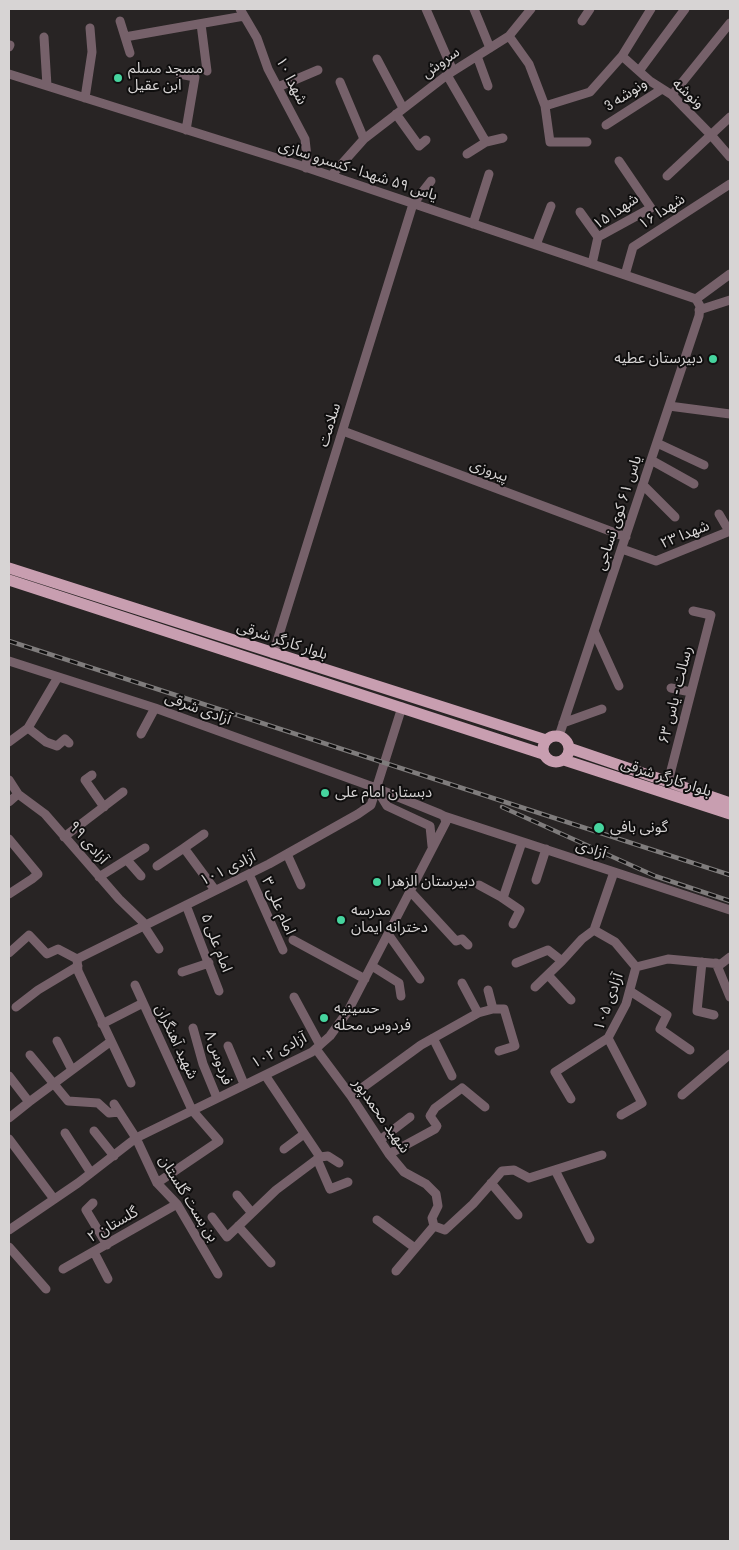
<!DOCTYPE html>
<meta charset="utf-8">
<style>
body{margin:0}
#map{position:relative;width:739px;height:1550px;overflow:hidden;background:#282424;font-family:"Archivo Narrow",sans-serif}
canvas{display:block}
.frame{position:absolute;inset:0;border:10px solid #d7d4d4;pointer-events:none}
</style>
<div id="map">
<canvas width="739" height="1550"></canvas>
<div class="frame"></div>
</div>
<script>
const ctx = document.querySelector('canvas').getContext('2d');
ctx.lineJoin = 'round';
const poly = rows => new Path2D(rows.map(r => 'M' + r).join(''));
function trace(path, color, width, dash) { ctx.strokeStyle = color; ctx.lineWidth = width; ctx.lineCap = dash ? 'butt' : 'round'; ctx.setLineDash(dash || []); ctx.stroke(path); }
function drawText(font, color, halo, rows, align = 'center') {
  ctx.font = font + ' "Archivo Narrow","Noto Sans Arabic",sans-serif'; ctx.lineWidth = 4; ctx.setLineDash([]); ctx.textBaseline = 'middle'; ctx.strokeStyle = halo; ctx.fillStyle = color; for (const [text, x, y, turn = 0] of rows) {
    ctx.save(); ctx.translate(x, y); ctx.rotate((+turn || 0) * Math.PI / 180); ctx.textAlign = isNaN(turn) ? turn : align; if (halo) ctx.strokeText(text, 0, 0); ctx.fillText(text, 0, 0); ctx.restore();
  }
}
trace(poly([
 [240,9,257,38,268,69,305,139,307,157,306,168],
 [426,9,453,71],
 [474,9,490,48],
 [120,21,125,37,244,16],
 [582,21,590,9],
 [201,24,207,71],
 [509,36,529,64,545,106,550,142,587,142],
 [44,37,47,86],
 [125,37,130,53],
 [9,47,10,45],
 [477,56,488,86],
 [622,56,650,81,672,95,711,135,730,157],
 [377,59,403,108],
 [639,71,685,9],
 [9,74,299,165,696,299],
 [179,74,195,77,186,130],
 [447,75,486,142,503,138],
 [340,82,364,139],
 [278,87,318,70],
 [672,95,730,23],
 [85,98,92,52,90,28],
 [545,106,590,92,622,56,651,9],
 [396,114,419,146,426,140],
 [606,125,662,89],
 [467,154,486,142],
 [331,176,364,139,447,75,509,36,531,9],
 [667,176,730,117],
 [580,212,598,237],
 [473,224,489,174],
 [536,245,551,206],
 [592,264,598,237,651,208,619,161],
 [625,275,633,247,730,184],
 [696,299,730,274],
 [699,310,730,300],
 [669,406,730,414],
 [343,431,626,537],
 [657,443,704,465],
 [651,460,694,484],
 [643,485,675,517],
 [719,514,729,531],
 [622,549,656,561,730,531],
 [594,631,619,686],
 [273,654,413,204,431,181],
 [9,661,155,708,376,788,440,814,444,816,446,822,348,1011,330,1036,312,1052,136,1138,78,1183,9,1230],
 [671,688,691,692],
 [563,723,602,709],
 [28,728,46,742,57,746,65,739,69,743],
 [141,734,155,708],
 [559,736,699,316,700,306,696,299],
 [9,742,28,728,58,677],
 [92,775,85,780,104,807],
 [9,780,18,794,45,814,119,899,146,925],
 [668,782,711,615,693,611],
 [376,788,387,806,430,826,432,846],
 [9,802,18,794],
 [444,816,730,910],
 [204,834,184,848,215,890],
 [64,837,123,792],
 [9,839,38,874,32,879,9,894],
 [287,854,301,885],
 [127,860,141,876],
 [157,866,184,848],
 [614,872,594,930,615,942,636,967,626,1004,608,1038,642,1103,621,1115],
 [249,874,283,950],
 [99,877,145,848],
 [536,880,546,849],
 [479,885,503,898,522,842],
 [410,891,456,941,462,939,468,945],
 [501,897,520,910,513,924],
 [186,905,219,991],
 [144,926,159,949],
 [388,934,420,979],
 [293,940,365,979],
 [9,953,29,935,47,954,58,949,77,959],
 [77,959,269,864,358,814,371,805,402,707],
 [77,959,78,971,131,1083],
 [702,962,697,1011,714,1015],
 [516,963,548,950,562,961,582,939,594,930],
 [716,963,730,997],
 [372,966,399,983,401,996],
 [636,967,668,959,721,964,730,957],
 [182,972,209,963],
 [548,975,571,1000],
 [462,983,478,1013],
 [135,985,192,1110,219,1141,157,1183],
 [535,987,562,961],
 [488,990,493,1009],
 [630,991,667,1015,660,1029,690,1050],
 [294,997,320,1045],
 [16,1007,38,990,78,966],
 [102,1024,143,1003],
 [193,1028,203,1064,217,1098],
 [433,1038,452,1076],
 [57,1041,72,1070],
 [228,1046,244,1084],
 [316,1049,351,1096,389,1154,404,1172,426,1184,436,1194,438,1206,432,1218,434,1226,445,1230,473,1204,502,1171,514,1170,529,1178,602,1155],
 [30,1055,68,1101,98,1103,109,1113,119,1112],
 [265,1075,320,1157],
 [9,1076,29,1102,9,1118],
 [682,1095,730,1054],
 [351,1096,421,1045,478,1013,493,1009,504,1009,515,1046,499,1051],
 [571,1099,555,1072,608,1038],
 [29,1102,110,1042],
 [114,1104,136,1138,157,1183,177,1204,218,1274],
 [94,1131,114,1156],
 [65,1133,91,1173],
 [9,1139,54,1199],
 [380,1140,410,1117],
 [284,1149,304,1134],
 [389,1154,435,1129,437,1126,430,1116,435,1108,462,1088,485,1107],
 [317,1159,330,1189,348,1182],
 [555,1170,590,1239],
 [491,1183,518,1215],
 [237,1195,252,1213],
 [93,1203,86,1210,107,1245],
 [212,1217,227,1237,276,1190,320,1157,328,1156,339,1163],
 [377,1220,415,1248],
 [238,1226,271,1263],
 [9,1247,46,1289],
 [94,1252,108,1279],
 [63,1269,177,1204],
 [396,1271,434,1226]
]), '#76616a', 9);
trace(poly([
 [9,568,546,740],
 [9,580,543,754],
 '543 749a13 13 0 1 1 26 0a13 13 0 1 1-26 0Z',
 [569,748,730,803],
 [564,760,730,814]
]), '#c89eb0', 11);
const rail = poly([
 [9,641,730,875],
 [502,807,655,876,730,901]
]);
trace(rail, '#7f7c7c', 4.5);
trace(rail, '#0f0e0e', 2.5, [8]);
for (const [x, y, r, color] of [
 [118,78,5,"#46d49e"],
 [713,359,5,"#46d49e"],
 [325,793,5,"#46d49e"],
 [599,828,6,"#46d49e"],
 [377,882,5,"#46d49e"],
 [341,920,5,"#46d49e"],
 [324,1018,5,"#46d49e"]
]) { const dot = new Path2D(); dot.arc(x, y, r, 0, 2 * Math.PI); ctx.fillStyle = color; ctx.fill(dot); trace(dot, '#0f0e0e', 2); }
drawText('15px', '#d7d4d4', '#0f0e0e', [
 ["سروش",441,63,-35],
 ["شهدا ۱۰",291,81,63],
 ["ونوشه",688,94,42],
 ["ونوشه 3",626,95,-33],
 ["یاس ۵۹ شهدا - کنسرو سازی",358,171,18],
 ["شهدا ۱۵",616,212,-34],
 ["شهدا ۱۶",662,212,-33],
 ["سلامت",330,425,-73],
 ["پیروزی",489,471,21],
 ["یاس ۶۱ کوی نساجی",619,513,-72],
 ["شهدا ۲۳",685,535,-22],
 ["بلوار کارگر شرقی",282,641,18],
 ["رسالت - یاس ۶۳",676,695,-76],
 ["آزادی شرقی",198,709,20],
 ["بلوار کارگر شرقی",666,778,18],
 ["آزادی ٩٩",88,843,49],
 ["آزادی",591,850,18],
 ["آزادی ۱۰۱",228,869,-26],
 ["امام علی ۳",278,906,66],
 ["امام علی ۵",216,943,69],
 ["آزادی ۱۰۵",609,1002,-70],
 ["شهید آهنگران",176,1042,65],
 ["آزادی ۱۰۲",279,1051,-27],
 ["فردوس ۸",218,1058,71],
 ["شهید محمدپور",381,1116,55],
 ["بن بست گلستان",188,1199,58],
 ["گلستان ۲",113,1225,-30]
]);
drawText('15px', '#d7d4d4', '#0f0e0e', [
 ["مسجد مسلم",128,69],
 ["ابن عقیل",128,86],
 ["دبیرستان عطیه",703,359,"right"],
 ["دبستان امام علی",335,793],
 ["گونی بافی",610,828],
 ["دبیرستان الزهرا",387,882],
 ["مدرسه",351,911],
 ["دخترانه ایمان",351,928],
 ["حسینیه",334,1009],
 ["فردوس محله",334,1026]
], 'left');
</script>
